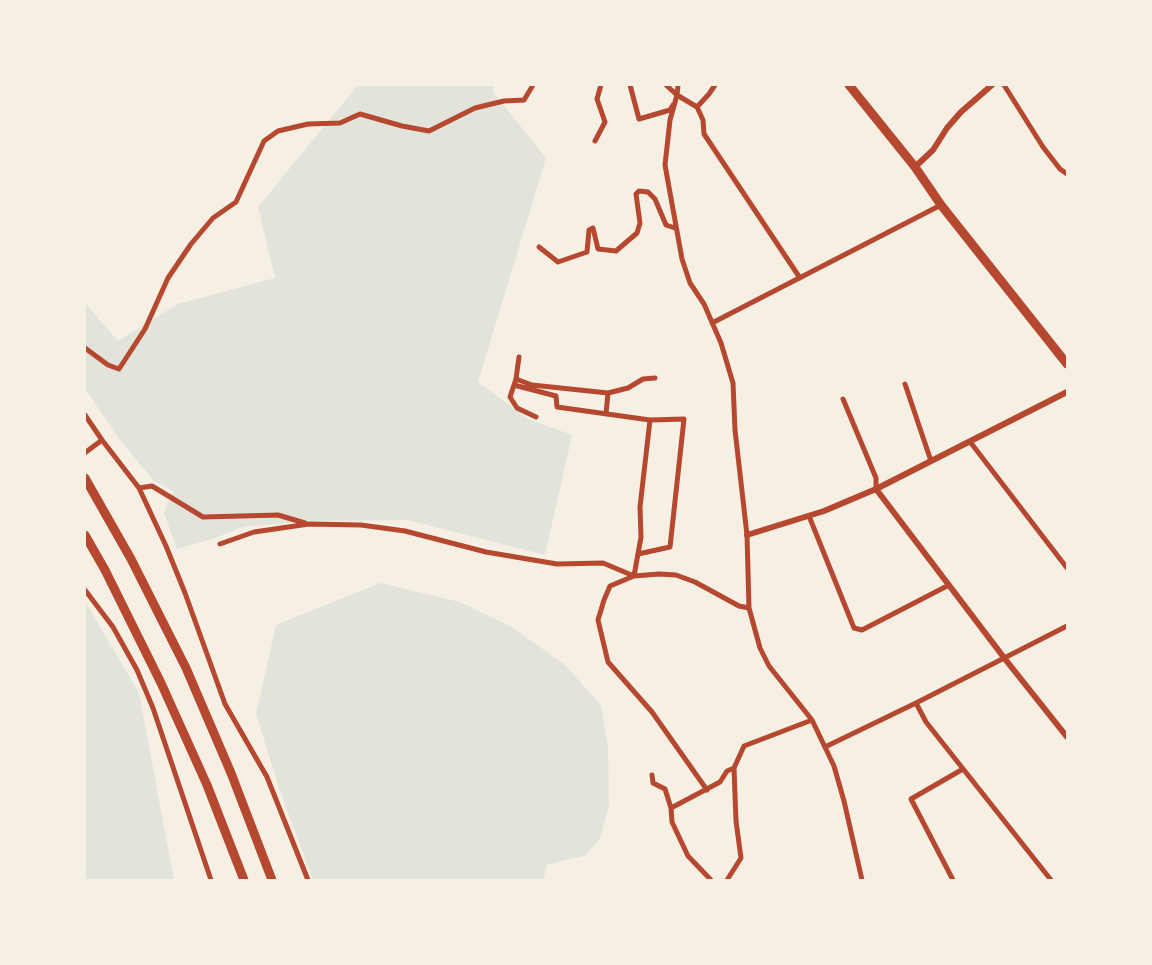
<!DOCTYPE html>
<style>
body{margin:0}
#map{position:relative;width:1152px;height:965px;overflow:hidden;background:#f6efe4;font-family:"Noto Sans",sans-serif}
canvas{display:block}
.frame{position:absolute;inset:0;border:86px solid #f6efe4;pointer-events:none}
</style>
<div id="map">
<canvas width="1152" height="965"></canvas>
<div class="frame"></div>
</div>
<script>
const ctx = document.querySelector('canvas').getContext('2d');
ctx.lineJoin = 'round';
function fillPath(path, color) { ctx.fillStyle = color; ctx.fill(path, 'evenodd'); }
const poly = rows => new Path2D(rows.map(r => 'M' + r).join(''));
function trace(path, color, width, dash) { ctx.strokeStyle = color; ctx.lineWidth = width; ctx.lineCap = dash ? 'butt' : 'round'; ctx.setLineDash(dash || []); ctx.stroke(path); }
fillPath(poly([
 [358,85,493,85,494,93,546,158,478,382,528,419,572,435,545,555,408,520,311,521,243,527,215,538,177,549,164,513,173,491,154,481,120,440,85,389,85,303,118,341,178,304,275,278,258,207],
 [380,583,460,602,512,627,565,665,601,705,608,746,609,806,600,838,586,855,547,865,543,880,313,880,280,791,256,714,276,625],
 [85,601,139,693,174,880,85,880]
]), '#e2e4dc');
trace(poly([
 [630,85,639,119,670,110,673,105],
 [666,85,677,95,697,107,709,94,715,85],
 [678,85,677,95,670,120,665,165,682,259,690,283,704,304,721,343,733,383,735,430,747,535,749,608,760,648,769,666,812,720,834,766,844,801,862,880],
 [1004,85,1043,147,1060,169,1067,174],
 [697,107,703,120,704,134,800,278],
 [595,141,605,122,597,99,601,85],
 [539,247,558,262,587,252,589,230,593,228,598,249,616,251,637,233,640,223,636,194,639,191,648,192,655,199,666,225,675,228],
 [712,323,941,205],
 [85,348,108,365,119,369,145,329,168,278,191,244,213,218,236,202,264,141,278,131,308,124,340,123,360,114,402,126,429,131,475,108,504,101,524,100,533,85],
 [519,357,516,379,510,397,517,408,536,417],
 [516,379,532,385,608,393,628,388,643,379,655,378],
 [905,384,931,461],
 [514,385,556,396,557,407,650,420,684,419,670,547,638,554],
 [843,399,876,478,876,489],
 [606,414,608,393],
 [85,415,102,440],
 [650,420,640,507,641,537,634,576,610,586,604,600,598,620,608,662,652,712,707,790],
 [971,443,1067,568],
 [86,452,102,440,139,488,166,546,185,593,225,704,267,777,308,880],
 [139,488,152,486,203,517,278,515,305,523],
 [809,516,854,628,862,630,949,585],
 [220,544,254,532,309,524,361,525,405,531,486,552,557,564,603,563,634,576,659,574,676,575,695,582,739,606,749,608],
 [85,590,113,627,137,670,153,708,211,880],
 [916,703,926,722,1051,880],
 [825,747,916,703,1067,626],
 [652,775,653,783,665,789,671,808,672,822,688,856,711,880],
 [671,808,720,782,727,771,734,768],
 [727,880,741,858,736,821,734,768,744,746,812,720],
 [953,880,911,799,963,769]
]), '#b5482f', 5);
trace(poly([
 [915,167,933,150,947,128,961,112,992,85],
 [876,489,1005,659,1067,737],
 [747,535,824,511,876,489,1067,392]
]), '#b5482f', 6);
trace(poly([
 [849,85,915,167,941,205,1067,364]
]), '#b5482f', 9);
trace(poly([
 [85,478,131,559,186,668,231,773,272,880],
 [85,535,105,570,161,683,207,785,244,880]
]), '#b5482f', 9);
</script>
